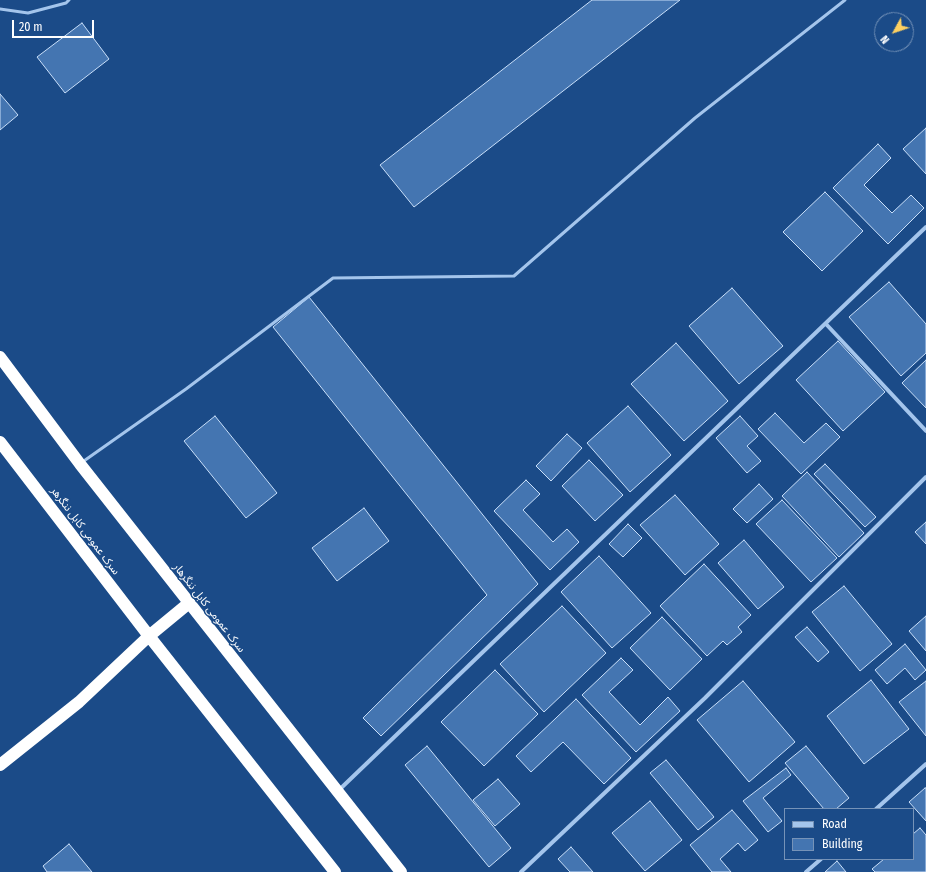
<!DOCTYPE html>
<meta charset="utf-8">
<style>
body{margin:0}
#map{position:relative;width:926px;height:872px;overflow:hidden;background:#1b4b88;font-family:"Fira Sans Condensed",sans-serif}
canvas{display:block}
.legend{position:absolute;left:784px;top:808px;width:130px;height:52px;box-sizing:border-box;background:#1b4b88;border:1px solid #7693b8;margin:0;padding:5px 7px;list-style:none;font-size:12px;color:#fff}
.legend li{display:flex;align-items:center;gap:8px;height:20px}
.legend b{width:20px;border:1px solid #7693b8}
.north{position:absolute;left:874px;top:12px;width:40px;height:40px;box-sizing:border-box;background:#1b4b88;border:1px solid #7693b8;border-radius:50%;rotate:230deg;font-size:11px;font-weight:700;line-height:16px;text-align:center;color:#fff}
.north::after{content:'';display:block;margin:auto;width:14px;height:18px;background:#fdd061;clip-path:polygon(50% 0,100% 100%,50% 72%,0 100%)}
.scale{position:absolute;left:12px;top:20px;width:82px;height:18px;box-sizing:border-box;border:2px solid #fff;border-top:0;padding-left:5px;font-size:12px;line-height:14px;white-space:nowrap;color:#fff;-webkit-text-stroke:3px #1b4b88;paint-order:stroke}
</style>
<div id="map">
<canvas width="926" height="872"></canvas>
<ul class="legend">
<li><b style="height:5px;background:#a4c5ec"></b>Road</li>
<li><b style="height:11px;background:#4475b1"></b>Building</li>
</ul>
<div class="north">N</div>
<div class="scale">20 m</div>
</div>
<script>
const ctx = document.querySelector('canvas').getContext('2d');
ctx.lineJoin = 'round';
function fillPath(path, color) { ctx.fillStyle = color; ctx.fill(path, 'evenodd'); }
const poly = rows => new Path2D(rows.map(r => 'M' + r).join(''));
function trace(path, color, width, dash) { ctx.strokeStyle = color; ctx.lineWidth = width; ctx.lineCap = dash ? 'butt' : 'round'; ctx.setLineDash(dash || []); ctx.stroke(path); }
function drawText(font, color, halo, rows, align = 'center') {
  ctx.font = font + ' "Fira Sans Condensed","Noto Sans Arabic",sans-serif'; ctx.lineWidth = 3; ctx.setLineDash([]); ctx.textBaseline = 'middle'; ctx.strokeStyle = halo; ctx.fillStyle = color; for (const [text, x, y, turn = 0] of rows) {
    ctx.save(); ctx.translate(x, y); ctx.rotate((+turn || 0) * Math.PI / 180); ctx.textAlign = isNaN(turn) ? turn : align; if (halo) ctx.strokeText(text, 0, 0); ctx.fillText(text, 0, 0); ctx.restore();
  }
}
const building = poly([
 [592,0,680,0,414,207,380,165,592,0],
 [82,23,109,59,65,93,37,57,82,23],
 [0,94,18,115,0,130,0,94],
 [926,128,926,174,903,149,926,128],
 [878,144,891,158,864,185,892,213,911,195,924,208,888,244,833,188,878,144],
 [825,192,863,231,822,271,783,232,825,192],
 [889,282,926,324,926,353,901,376,849,317,889,282],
 [732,288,783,346,739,384,689,326,732,288],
 [309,297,538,584,381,736,363,718,487,595,273,327,309,297],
 [838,341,885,392,843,431,796,380,838,341],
 [676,343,728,401,684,441,631,384,676,343],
 [926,360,926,408,902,383,926,360],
 [628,406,671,455,630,492,587,443,628,406],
 [775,413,804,443,826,423,840,437,801,474,758,429,775,413],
 [215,416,277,493,246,518,184,441,215,416],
 [740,416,758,436,747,446,761,461,747,473,716,438,740,416],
 [567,434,582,448,551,481,536,466,567,434],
 [589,460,623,495,595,521,562,486,589,460],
 [825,464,876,517,865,527,814,474,825,464],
 [807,472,864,533,839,557,782,496,807,472],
 [526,480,540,494,523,510,553,542,567,529,579,542,550,570,494,511,526,480],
 [759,484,773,499,747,523,733,509,759,484],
 [675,495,719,544,685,575,640,525,675,495],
 [782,500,837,558,811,582,756,524,782,500],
 [364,508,389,541,337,581,312,548,364,508],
 [926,522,926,544,915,532,926,522],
 [628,524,642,538,623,557,609,544,628,524],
 [744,540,784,587,758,609,718,563,744,540],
 [599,556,651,613,612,648,561,592,599,556],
 [704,564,751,615,738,627,742,632,727,645,723,641,707,656,660,606,704,564],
 [844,586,892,644,860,671,812,612,844,586],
 [562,606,606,653,544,712,500,664,562,606],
 [926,616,926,651,909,631,926,616],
 [662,617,702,659,670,690,630,648,662,617],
 [807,627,829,652,818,662,795,637,807,627],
 [905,644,926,670,915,680,905,668,887,684,875,670,905,644],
 [621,658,633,670,609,692,640,725,668,697,680,711,636,752,582,695,621,658],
 [495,670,538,714,484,766,441,722,495,670],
 [871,680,909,729,864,764,827,716,871,680],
 [743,681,795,742,749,782,697,720,743,681],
 [926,681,926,736,899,702,926,681],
 [576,699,631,758,604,784,563,742,531,772,516,756,576,699],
 [427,746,511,848,489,867,405,765,427,746],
 [806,746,849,798,836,809,824,809,785,763,806,746],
 [666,760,714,817,698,830,650,773,666,760],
 [786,768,791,775,763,798,782,821,768,832,743,801,786,768],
 [498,779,520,804,495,826,473,800,498,779],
 [925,788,926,788,926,821,909,802,925,788],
 [650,801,682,840,645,871,612,833,650,801],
 [732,810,758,840,745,851,738,843,720,859,731,872,712,872,690,845,732,810],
 [920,828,926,835,926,872,875,872,872,869,884,859,913,859,913,834,920,828],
 [69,844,92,872,47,872,43,866,69,844],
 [571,847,593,872,570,872,558,859,571,847],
 [837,861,846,872,825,872,837,861]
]);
fillPath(building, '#4475b1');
trace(building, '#c9dff9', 1);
trace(poly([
 [0,9,28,13,66,3,69,0],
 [81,463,186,389,333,278,514,276,695,118,845,0]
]), '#a4c5ec', 3);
trace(poly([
 [826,324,926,431],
 [339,790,926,227],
 [876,809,926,764],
 [521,872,705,698,926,477],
 [806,872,821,859]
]), '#a4c5ec', 4);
trace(poly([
 [0,357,80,464,401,872],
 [0,442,149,636,335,872],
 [0,765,79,702,149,636,189,603]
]), '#fff', 12);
drawText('11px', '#fff', '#1b4b88', [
 ["سرک عمومی کابل ننگرهر",85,531,53],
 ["سرک عمومی کابل ننگرهار",209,608,52]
]);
</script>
